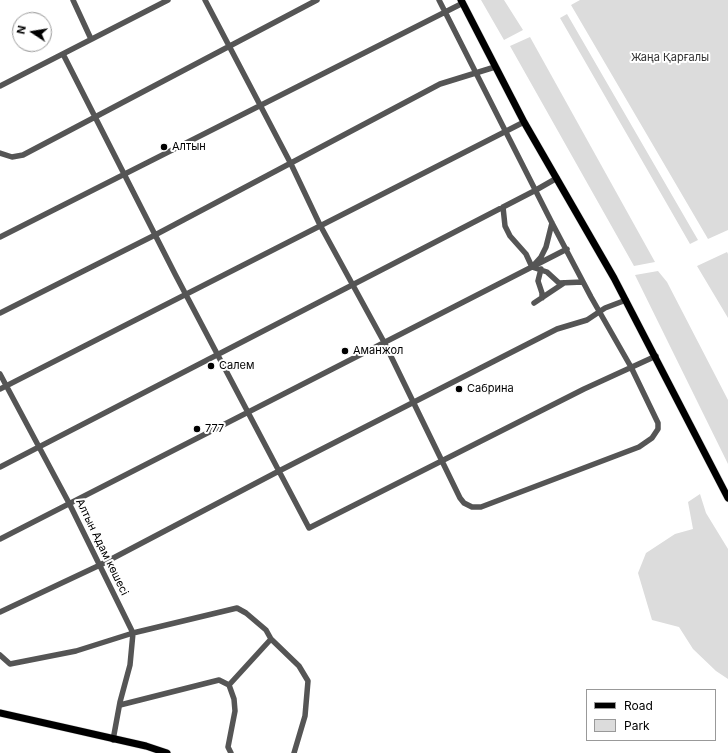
<!DOCTYPE html>
<meta charset="utf-8">
<style>
body{margin:0}
#map{position:relative;width:728px;height:753px;overflow:hidden;background:#fff;font-family:Inter,sans-serif}
canvas{display:block}
.legend{position:absolute;left:586px;top:689px;width:130px;height:52px;box-sizing:border-box;background:#fff;border:1px solid #999;margin:0;padding:5px 7px;list-style:none;font-size:12px;color:#000}
.legend li{display:flex;align-items:center;gap:8px;height:20px}
.legend b{width:20px;border:1px solid #999}
.north{position:absolute;left:12px;top:12px;width:40px;height:40px;box-sizing:border-box;background:#fff;border:1px solid #999;border-radius:50%;rotate:282deg;font-size:11px;font-weight:700;line-height:16px;text-align:center;color:#000}
.north::after{content:'';display:block;margin:auto;width:14px;height:18px;background:#000;clip-path:polygon(50% 0,100% 100%,50% 72%,0 100%)}
</style>
<div id="map">
<canvas width="728" height="753"></canvas>
<ul class="legend">
<li><b style="height:5px;background:#000"></b>Road</li>
<li><b style="height:11px;background:#dcdcdc"></b>Park</li>
</ul>
<div class="north">N</div>
</div>
<script>
const ctx = document.querySelector('canvas').getContext('2d');
ctx.lineJoin = 'round';
function fillPath(path, color) { ctx.fillStyle = color; ctx.fill(path, 'evenodd'); }
const poly = rows => new Path2D(rows.map(r => 'M' + r).join(''));
function trace(path, color, width, dash) { ctx.strokeStyle = color; ctx.lineWidth = width; ctx.lineCap = dash ? 'butt' : 'round'; ctx.setLineDash(dash || []); ctx.stroke(path); }
function drawText(font, color, halo, rows, align = 'center') {
  ctx.font = font + ' Inter,sans-serif'; ctx.lineWidth = 4; ctx.setLineDash([]); ctx.textBaseline = 'middle'; ctx.strokeStyle = halo; ctx.fillStyle = color; for (const [text, x, y, turn = 0] of rows) {
    ctx.save(); ctx.translate(x, y); ctx.rotate((+turn || 0) * Math.PI / 180); ctx.textAlign = isNaN(turn) ? turn : align; if (halo) ctx.strokeText(text, 0, 0); ctx.fillText(text, 0, 0); ctx.restore();
  }
}
fillPath(poly([
 [481,0,504,0,523,30,504,40],
 [580,0,728,0,728,230,708,239,571,5],
 [567,14,698,240,690,244,560,18],
 [530,37,655,262,634,266,510,46],
 [727,252,728,254,728,318,697,266],
 [658,271,667,282,728,400,728,464,635,275],
 [700,494,706,513,728,549,728,679,716,671,693,649,679,627,652,620,638,573,646,553,675,534,693,529,688,502]
]), '#dcdcdc');
const major = poly([
 [461,0,524,122,614,278,728,498],
 [0,713,146,746,167,753]
]);
trace(major, '#dbdbdb', 8);
trace(poly([
 [73,0,91,39],
 [205,0,291,164,320,225,384,342,460,498,464,503,472,507,481,507,639,447,652,438,658,429,658,423,631,367,591,297,552,223,439,0],
 [63,54,175,274,309,528,584,389,656,356],
 [0,86,168,0],
 [0,153,12,157,23,155,317,0],
 [503,207,505,226,510,236,526,254,532,267],
 [552,223,546,247,541,257,532,267,547,272,559,283,583,282],
 [0,237,463,3],
 [541,269,538,281,542,293,542,298],
 [534,303,564,283],
 [0,313,155,235,440,84,495,67],
 [0,374,69,503,133,633,130,665,120,702,113,740],
 [0,389,524,122],
 [0,467,536,190,557,178],
 [0,539,567,249],
 [0,612,100,565,279,471,557,329,587,320,605,308,626,300],
 [271,639,299,666,308,681,305,716,294,753],
 [0,655,10,664,76,651,133,633,237,608,246,613,266,630,271,639,229,685],
 [120,705,219,680,229,685,234,699,235,711,228,747,231,753]
]), '#555', 5.5);
trace(major, '#000', 7);
for (const [x, y, r, color] of [
 [164,147,4,"#000"],
 [345,351,4,"#000"],
 [211,366,4,"#000"],
 [459,389,4,"#000"],
 [197,429,4,"#000"]
]) { const dot = new Path2D(); dot.arc(x, y, r, 0, 2 * Math.PI); ctx.fillStyle = color; ctx.fill(dot); trace(dot, '#fff', 1.5); }
drawText('11px', '#333', '#fff', [
 ["Жаңа Қарғалы",670,58]
]);
drawText('11px', '#000', '#fff', [
 ["Алтын",172,147],
 ["Аманжол",353,351],
 ["Салем",219,366],
 ["Сабрина",467,389],
 ["777",205,429]
], 'left');
drawText('11px', '#000', '#fff', [
 ["Алтын Адам көшесі",102,547,64]
]);
</script>
